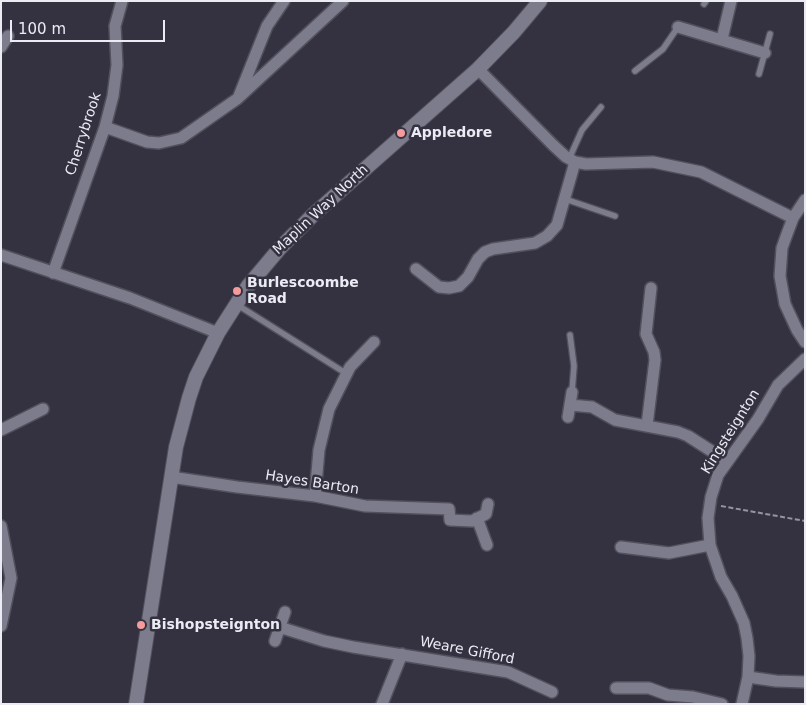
<!DOCTYPE html>
<style>
body{margin:0}
#map{position:relative;width:806px;height:705px;overflow:hidden;background:#343241;font-family:"DejaVu Sans",sans-serif}
canvas{display:block}
.frame{position:absolute;inset:0;border:2px solid #ebebf4;pointer-events:none}
.scale{position:absolute;left:10px;top:20px;width:155px;height:22px;box-sizing:border-box;border:2px solid #ebebf4;border-top:0;padding-left:6px;font-size:15px;line-height:18px;white-space:nowrap;color:#ebebf4;-webkit-text-stroke:4px #343241;paint-order:stroke}
</style>
<div id="map">
<canvas width="806" height="705"></canvas>
<div class="frame"></div>
<div class="scale">100 m</div>
</div>
<script>
const ctx = document.querySelector('canvas').getContext('2d');
ctx.lineJoin = 'round';
const poly = rows => new Path2D(rows.map(r => 'M' + r).join(''));
function trace(path, color, width, dash) { ctx.strokeStyle = color; ctx.lineWidth = width; ctx.lineCap = dash ? 'butt' : 'round'; ctx.setLineDash(dash || []); ctx.stroke(path); }
function drawText(font, color, halo, rows, align = 'center') {
  ctx.font = font + ' "DejaVu Sans",sans-serif'; ctx.lineWidth = 5; ctx.setLineDash([]); ctx.textBaseline = 'middle'; ctx.strokeStyle = halo; ctx.fillStyle = color; for (const [text, x, y, turn = 0] of rows) {
    ctx.save(); ctx.translate(x, y); ctx.rotate((+turn || 0) * Math.PI / 180); ctx.textAlign = isNaN(turn) ? turn : align; if (halo) ctx.strokeText(text, 0, 0); ctx.fillText(text, 0, 0); ctx.restore();
  }
}
const service = poly([
 [704,4,706,1],
 [635,71,663,49,678,27],
 [759,74,770,34],
 [569,159,582,130,601,107],
 [565,199,615,216],
 [236,304,347,374],
 [570,335,574,366,572,392]
]);
const minor = poly([
 [678,27,765,53],
 [722,39,731,1],
 [1,47,8,36],
 [478,69,553,145,566,157,575,162,586,164,653,162,701,172,793,218],
 [239,96,267,26,284,1],
 [105,127,147,142,159,143,181,138,237,99,343,1],
 [805,200,793,218,787,234,782,248,780,276,785,304,797,330,805,342],
 [1,255,130,298,218,333],
 [416,269,439,287,449,288,459,286,468,277,478,259,485,252,493,249,535,243,547,236,557,225,575,162],
 [53,273,105,127,113,96,117,65,115,26,122,1],
 [570,405,592,407,615,420,678,432,688,436,727,461],
 [568,417,572,392],
 [647,425,655,360,654,352,646,334,651,288],
 [1,430,43,409],
 [171,477,237,487,315,496,365,506,449,509,450,520,472,521,486,514,488,504],
 [315,496,319,450,329,409,350,367,374,342],
 [477,518,487,545],
 [1,526,11,578,1,626],
 [621,547,669,553,710,545],
 [279,627,324,641,353,647,508,672,552,692],
 [275,641,285,612],
 [748,677,776,681,805,682],
 [616,688,649,688,668,695,693,697,722,704],
 [382,704,402,654],
 [742,704,748,677,749,656,747,638,744,623,732,596,721,577,710,545,708,518,711,497,718,475,758,419,778,385,805,359]
]);
const tertiary = poly([
 [136,704,176,447,189,398,196,377,218,333,248,286,280,248,314,214,478,69,514,32,540,1]
]);
trace(service, '#51505c', 8);
trace(minor, '#51505c', 14);
trace(tertiary, '#51505c', 16);
trace(poly([
 [721,506,805,521]
]), '#9595a0', 2, [5, 2.5]);
trace(service, '#7d7c8c', 5.5);
trace(minor, '#7d7c8c', 11);
trace(tertiary, '#7d7c8c', 14);
for (const [x, y, r, color] of [
 [401,133,5,"#f59b9b"],
 [237,291,5,"#f59b9b"],
 [141,625,5,"#f59b9b"]
]) { const dot = new Path2D(); dot.arc(x, y, r, 0, 2 * Math.PI); ctx.fillStyle = color; ctx.fill(dot); trace(dot, '#343241', 2); }
drawText('bold 14px', '#ebebf4', '#343241', [
 ["Appledore",411,133],
 ["Burlescoombe",247,283],
 ["Road",247,299],
 ["Bishopsteignton",151,625]
], 'left');
drawText('14px', '#ebebf4', '#343241', [
 ["Cherrybrook",84,134,-72],
 ["Maplin Way North",321,210,-43],
 ["Kingsteignton",731,432,-58],
 ["Hayes Barton",312,483,9],
 ["Weare Gifford",467,651,11]
]);
</script>
